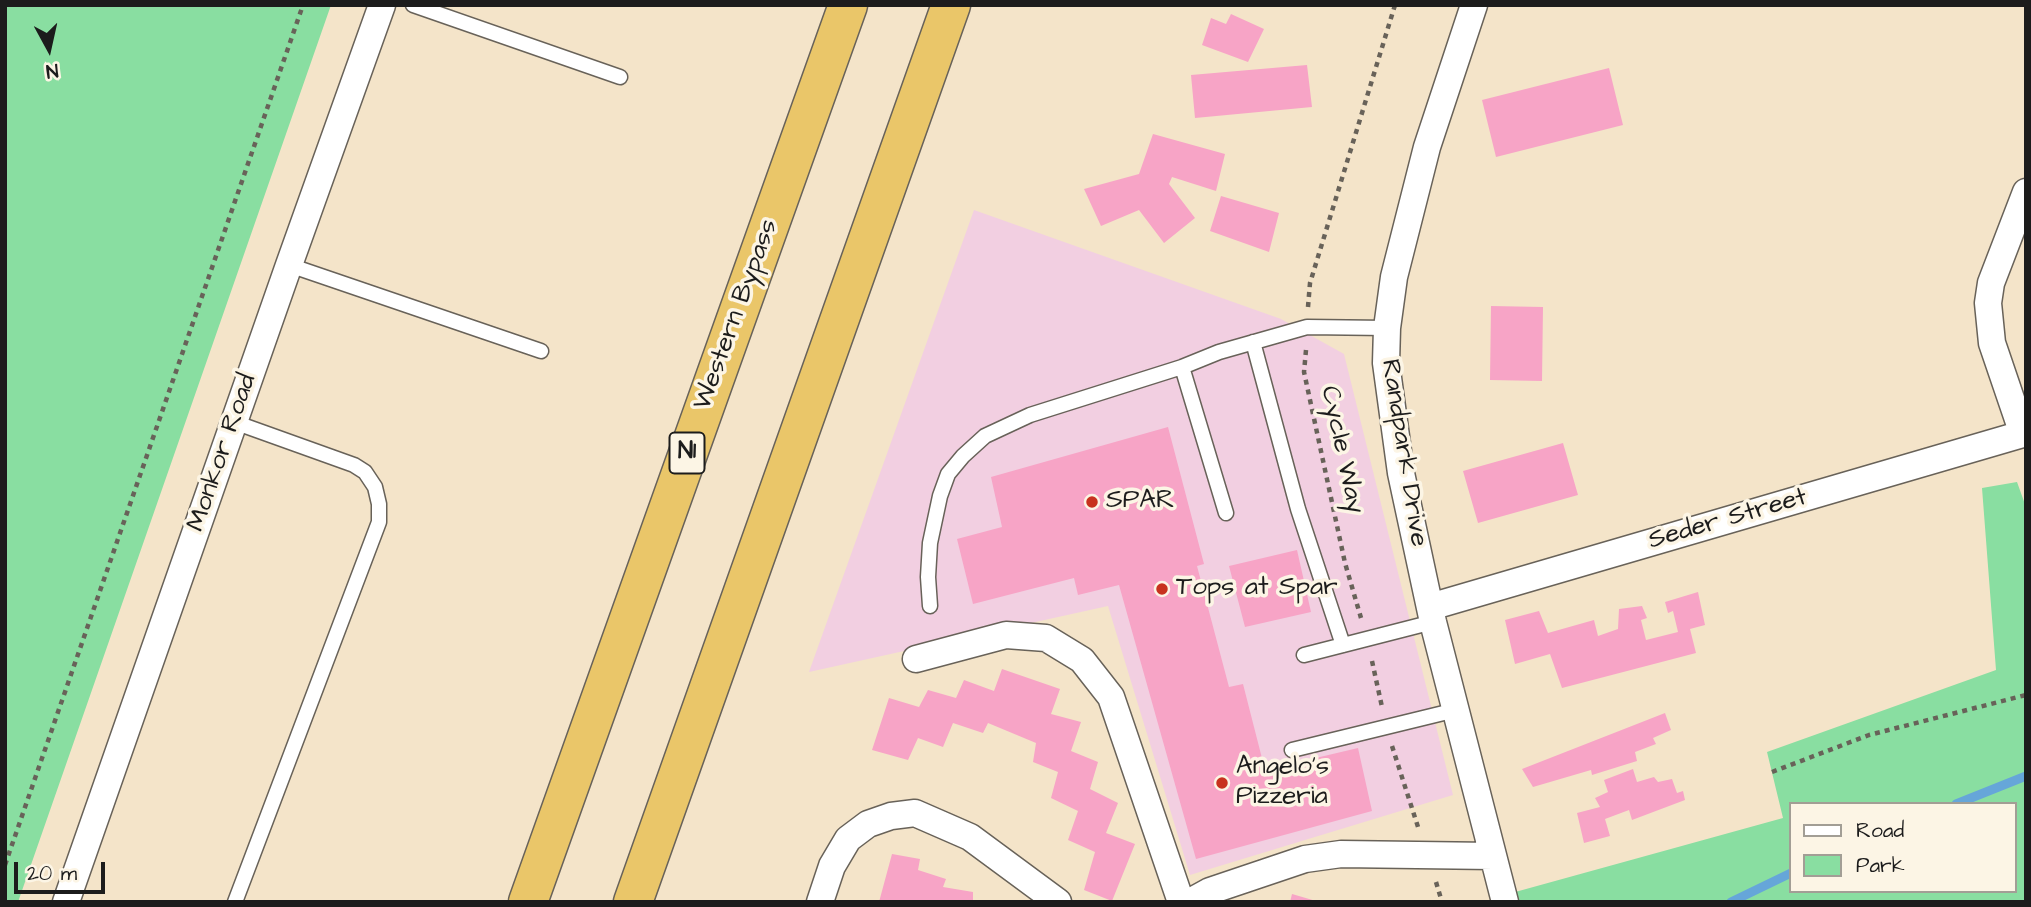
<!DOCTYPE html>
<style>
body{margin:0}
#map{position:relative;width:2031px;height:907px;overflow:hidden;background:#f4e4c9;font-family:"Architects Daughter",sans-serif}
canvas{display:block}
.frame{position:absolute;inset:0;border:7px solid #1c1c1c;pointer-events:none}
.legend{position:absolute;left:1789px;top:802px;width:228px;height:91px;box-sizing:border-box;background:#fcf5e5;border:2px solid #a29e95;margin:0;padding:9px 12px;list-style:none;font-size:21px;color:#1c1c1c}
.legend li{display:flex;align-items:center;gap:14px;height:35px}
.legend b{width:35px;border:2px solid #a29e95}
.north{position:absolute;left:14px;top:14px;width:70px;height:70px;-webkit-text-stroke:5px #fcf5e5;paint-order:stroke;rotate:172deg;font-size:19px;font-weight:700;line-height:28px;text-align:center;color:#1c1c1c}
.north::after{content:'';display:block;margin:auto;width:24px;height:32px;background:#1c1c1c;clip-path:polygon(50% 0,100% 100%,50% 72%,0 100%)}
.scale{position:absolute;left:14px;top:862px;width:91px;height:32px;box-sizing:border-box;border:4px solid #1c1c1c;border-top:0;padding-left:9px;font-size:21px;line-height:24px;white-space:nowrap;color:#1c1c1c;-webkit-text-stroke:5px #fcf5e5;paint-order:stroke}
</style>
<div id="map">
<canvas width="2031" height="907"></canvas>
<div class="frame"></div>
<ul class="legend">
<li><b style="height:9px;background:#fff"></b>Road</li>
<li><b style="height:19px;background:#89dea1"></b>Park</li>
</ul>
<div class="north">N</div>
<div class="scale">20 m</div>
</div>
<script>
const ctx = document.querySelector('canvas').getContext('2d');
ctx.lineJoin = 'round';
function fillPath(path, color) { ctx.fillStyle = color; ctx.fill(path, 'evenodd'); }
const poly = rows => new Path2D(rows.map(r => 'M' + r).join(''));
function trace(path, color, width, dash) { ctx.strokeStyle = color; ctx.lineWidth = width; ctx.lineCap = dash ? 'butt' : 'round'; ctx.setLineDash(dash || []); ctx.stroke(path); }
function drawText(font, color, halo, rows, align = 'center') {
  ctx.font = font + ' "Architects Daughter",sans-serif'; ctx.lineWidth = 7; ctx.setLineDash([]); ctx.textBaseline = 'middle'; ctx.strokeStyle = halo; ctx.fillStyle = color; for (const [text, x, y, turn = 0] of rows) {
    ctx.save(); ctx.translate(x, y); ctx.rotate((+turn || 0) * Math.PI / 180); ctx.textAlign = isNaN(turn) ? turn : align; if (halo) ctx.strokeText(text, 0, 0); ctx.fillText(text, 0, 0); ctx.restore();
  }
}
fillPath(poly([
 [974,210,1281,319,1344,354,1453,795,1190,875,1108,606,809,672]
]), '#f2cfe1');
fillPath(poly([
 [5,5,331,5,18,902,5,902],
 [2017,482,2026,507,2026,902,1488,902,1508,894,1783,818,1767,752,1996,670,1982,488],
 [1791,804,2015,804,2015,891,1791,891]
]), '#89dea1');
trace(poly([
 [1956,804,2026,776],
 [1731,902,1791,873]
]), '#66a6d9', 9);
fillPath(poly([
 [1231,14,1264,29,1248,62,1202,45,1211,18,1226,24],
 [1307,65,1312,107,1195,118,1191,75],
 [1609,68,1623,125,1496,157,1482,100],
 [1153,134,1225,154,1216,191,1172,177,1169,184,1195,218,1164,243,1139,210,1101,226,1084,189,1139,174],
 [1221,196,1279,213,1269,252,1210,231],
 [1491,306,1543,307,1542,381,1490,380],
 [1168,427,1204,564,1197,566,1229,687,1243,684,1265,770,1358,748,1372,811,1196,859,1119,585,1078,595,1074,578,973,604,957,539,1002,527,991,477],
 [1563,443,1578,495,1478,523,1463,471],
 [1297,550,1311,612,1245,627,1229,566],
 [1698,592,1705,625,1690,629,1696,653,1562,688,1550,654,1515,664,1505,620,1539,611,1548,633,1594,620,1598,636,1618,629,1619,609,1642,606,1647,618,1641,620,1646,640,1678,632,1673,611,1668,613,1665,602],
 [1002,669,1060,689,1051,714,1081,722,1071,751,1098,762,1090,789,1118,803,1106,833,1135,844,1112,901,1084,890,1095,852,1068,840,1078,811,1051,798,1058,772,1033,762,1036,743,988,723,983,733,953,723,943,747,918,738,908,760,872,750,889,698,919,707,928,690,956,698,964,680,994,691],
 [1665,713,1671,730,1653,738,1656,744,1635,752,1637,761,1592,775,1591,770,1533,787,1522,769],
 [1633,769,1637,782,1654,777,1658,782,1672,779,1677,793,1683,791,1685,800,1632,820,1629,810,1605,819,1610,836,1584,843,1577,813,1600,807,1595,798,1608,792,1604,780],
 [892,854,920,859,918,870,946,879,943,887,973,892,973,902,879,902],
 [1292,894,1316,901,1316,902,1290,902]
]), '#f7a4c6');
const lane = poly([
 [413,5,620,77],
 [289,265,541,351],
 [1253,342,1298,509,1343,645],
 [1182,367,1226,513],
 [234,422,354,465,365,472,375,487,379,504,379,522,235,902],
 [930,606,928,577,930,543,940,496,948,474,963,456,985,436,1030,415,1182,367,1219,352,1307,327,1387,328],
 [1304,655,1433,622],
 [1292,750,1456,710]
]);
const street = poly([
 [1474,5,1427,147,1394,277,1387,328,1386,363,1401,473,1433,622,1505,902],
 [2023,434,1992,343,1988,303,1991,283,2026,192],
 [1430,607,2026,433],
 [916,659,1006,635,1046,638,1082,660,1111,697,1181,902],
 [66,902,289,265,382,5],
 [820,902,832,866,848,839,868,824,891,816,915,813,970,837,1058,902],
 [1190,902,1210,891,1305,859,1341,854,1493,856]
]);
const highway = poly([
 [528,902,848,5],
 [633,902,951,5]
]);
trace(lane, '#686259', 17);
trace(street, '#686259', 29);
trace(highway, '#686259', 41);
trace(poly([
 [1308,307,1310,283,1395,5],
 [1306,350,1304,372,1345,563,1361,618],
 [1372,661,1382,707],
 [1392,746,1418,827],
 [1772,772,1869,735,2026,695],
 [5,865,303,5],
 [1436,882,1442,902]
]), '#686259', 4.5, [5, 5]);
trace(lane, '#fff', 14);
trace(street, '#fff', 26);
trace(highway, '#eac669', 38);
for (const [x, y, r, color] of [
 [1092,502,7,"#c8321e"],
 [1162,589,7,"#c8321e"],
 [1222,783,7,"#c8321e"]
]) { const dot = new Path2D(); dot.arc(x, y, r, 0, 2 * Math.PI); ctx.fillStyle = color; ctx.fill(dot); trace(dot, '#fcf5e5', 2.5); }
for (const [x, y, w] of [
 [687,453,35]
]) { const box = new Path2D(); box.roundRect(x - w / 2, y - 20.5, w, 41, 5); ctx.fillStyle = '#fcf5e5'; ctx.fill(box); trace(box, '#1c1c1c', 2); }
drawText('bold 24px', '#1c1c1c', null, [
 ["N1",687,453]
]);
drawText('26px', '#1c1c1c', '#fcf5e5', [
 ["Western Bypass",737,315,-70],
 ["Cycle Way",1341,450,78],
 ["Monkor Road",223,453,-71],
 ["Randpark Drive",1403,453,81],
 ["Seder Street",1728,520,-16]
]);
drawText('26px', '#1c1c1c', '#fcf5e5', [
 ["SPAR",1106,502],
 ["Tops at Spar",1176,589],
 ["Angelo's",1236,768],
 ["Pizzeria",1236,798]
], 'left');
</script>
